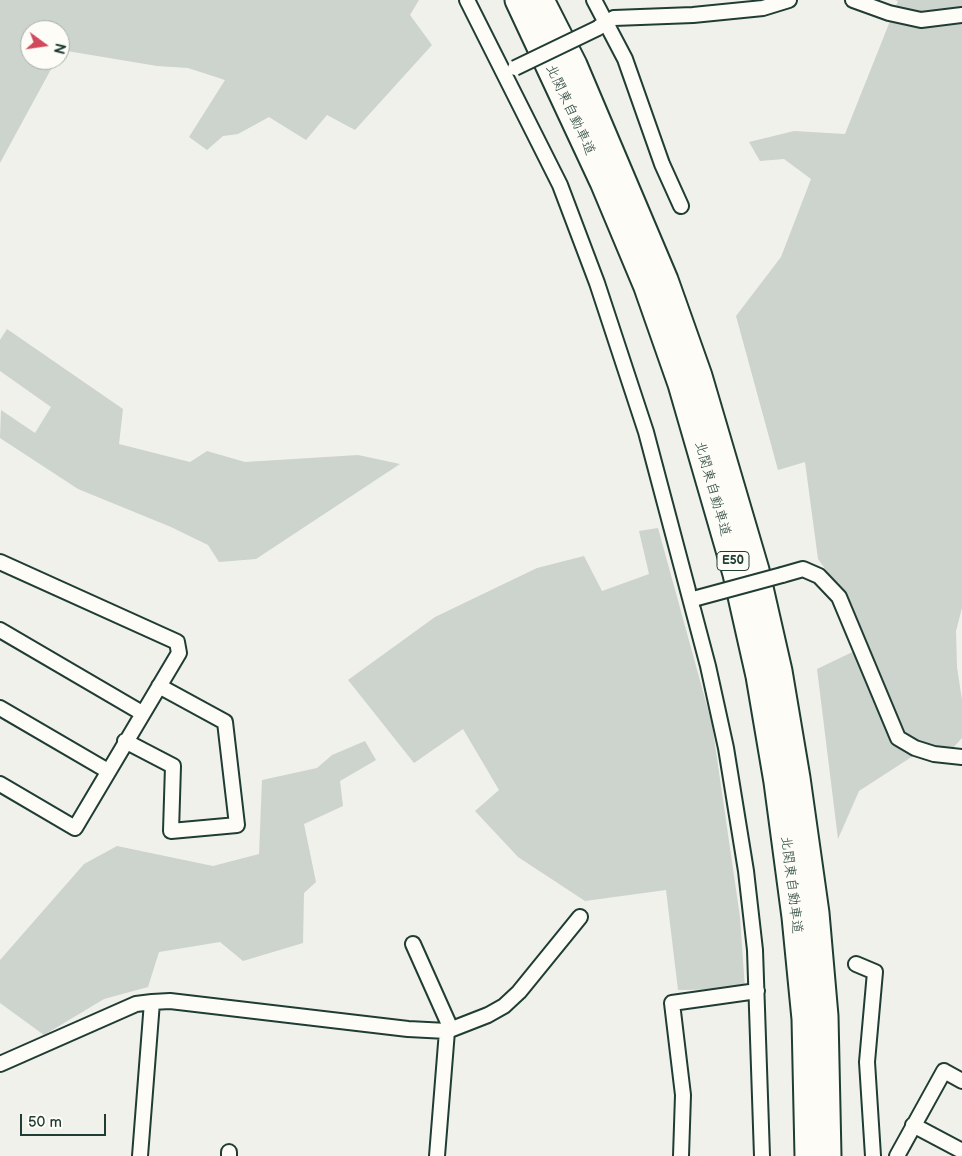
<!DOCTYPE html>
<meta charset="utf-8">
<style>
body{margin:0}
#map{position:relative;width:962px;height:1156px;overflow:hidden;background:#f0f1eb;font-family:"Balsamiq Sans",sans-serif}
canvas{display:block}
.north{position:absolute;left:20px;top:20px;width:50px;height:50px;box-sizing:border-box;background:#fdfcf7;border:1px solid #a4b0a9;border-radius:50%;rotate:104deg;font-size:14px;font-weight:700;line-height:20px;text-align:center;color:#1f3d34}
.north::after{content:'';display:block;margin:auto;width:18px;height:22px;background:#d1495b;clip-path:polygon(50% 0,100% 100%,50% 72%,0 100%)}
.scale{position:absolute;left:20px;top:1114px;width:86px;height:22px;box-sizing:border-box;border:2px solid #1f3d34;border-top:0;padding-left:6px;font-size:15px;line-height:18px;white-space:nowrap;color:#1f3d34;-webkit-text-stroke:4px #fdfcf7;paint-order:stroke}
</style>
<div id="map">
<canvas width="962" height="1156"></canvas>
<div class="north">N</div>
<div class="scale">50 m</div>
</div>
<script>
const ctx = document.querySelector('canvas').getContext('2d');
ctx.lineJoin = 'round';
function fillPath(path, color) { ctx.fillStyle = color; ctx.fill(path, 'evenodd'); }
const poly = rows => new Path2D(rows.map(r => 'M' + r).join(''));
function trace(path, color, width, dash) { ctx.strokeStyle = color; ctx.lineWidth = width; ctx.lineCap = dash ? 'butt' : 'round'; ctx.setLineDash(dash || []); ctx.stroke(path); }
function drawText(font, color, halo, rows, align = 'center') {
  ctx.font = font + ' "Balsamiq Sans","Klee One",sans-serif'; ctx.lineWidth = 5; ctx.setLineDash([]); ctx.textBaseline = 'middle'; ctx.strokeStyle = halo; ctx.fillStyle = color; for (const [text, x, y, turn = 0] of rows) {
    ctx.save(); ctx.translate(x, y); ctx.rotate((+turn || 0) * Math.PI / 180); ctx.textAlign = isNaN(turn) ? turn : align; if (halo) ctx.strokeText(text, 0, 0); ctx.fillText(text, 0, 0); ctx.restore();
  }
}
fillPath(poly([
 [0,0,419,0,410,15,432,45,355,130,327,115,306,140,269,117,238,134,223,136,207,150,189,137,225,80,188,68,157,66,61,50,60,52,60,30,30,30,30,60,56,60,0,163],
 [895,0,962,0,962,608,956,631,957,667,962,700,962,738,953,748,930,745,859,791,838,839,817,669,865,646,844,595,818,559,805,462,778,470,736,316,781,257,811,179,784,159,760,161,749,142,794,131,845,134,898,1],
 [7,329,123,409,119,444,190,462,207,451,245,462,358,455,400,464,256,559,219,562,208,545,171,527,78,489,0,438,1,410,35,433,51,407,0,371,0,340],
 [658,528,712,724,740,917,745,989,678,990,666,890,585,901,518,857,475,811,499,790,463,729,414,763,348,680,435,617,537,568,584,556,602,591,649,574,639,531],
 [365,741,376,760,340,781,343,806,304,824,316,882,304,893,303,943,243,961,220,942,159,952,148,987,104,999,44,1035,0,1003,0,960,84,864,117,846,213,866,259,854,262,780,317,768,332,755]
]), '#cdd3cd');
const street = poly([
 [467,0,560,185,597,283,646,432,708,666,726,748,746,871,755,950,762,1156],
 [594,0,625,59,662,164,681,206],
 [853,0,889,13,921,20,962,15],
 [599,27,614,18,693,15,763,8,789,0],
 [0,562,177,642,179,653,75,828,0,784],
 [782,575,803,569,819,576,839,597,898,738,915,748,934,754,962,757],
 [0,630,142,713],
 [0,708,108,771],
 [125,741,173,766,171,831,237,825,225,722,159,686],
 [413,944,451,1029],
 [856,964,875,972,867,1062,873,1156],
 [0,1064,136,1004,152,1002,170,1001,408,1029,447,1031,488,1015,504,1006,519,992,580,917],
 [913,1125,962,1151],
 [140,1156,152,1002],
 [229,1156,229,1152],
 [437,1156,447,1031],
 [681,1156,683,1095,672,1003,757,991],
 [897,1156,944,1071,962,1081]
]);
const highway = poly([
 [518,0,603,182,647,287,681,384,736,574,759,676,777,782,795,917,805,1019,808,1156],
 [541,0,574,65,665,280,699,376,756,570,779,671,797,778,816,913,825,1016,828,1156]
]);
trace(street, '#1f3d34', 18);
trace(highway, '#1f3d34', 29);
trace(street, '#fdfcf7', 14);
trace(highway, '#fdfcf7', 25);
const streetBridge = poly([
 [515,68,598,28],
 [697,598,782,575]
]);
trace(streetBridge, '#1f3d34', 18, []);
trace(streetBridge, '#fdfcf7', 14);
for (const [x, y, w] of [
 [733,561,32]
]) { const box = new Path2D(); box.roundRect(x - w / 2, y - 9.5, w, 19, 4); ctx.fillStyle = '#fdfcf7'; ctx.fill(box); trace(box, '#1f3d34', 1); }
drawText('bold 12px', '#1f3d34', null, [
 ["E50",733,561]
]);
drawText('14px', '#1f3d34', '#fdfcf7', [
 ["北関東自動車道",570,110,65],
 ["北関東自動車道",712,489,74],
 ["北関東自動車道",791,885,83]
]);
</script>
